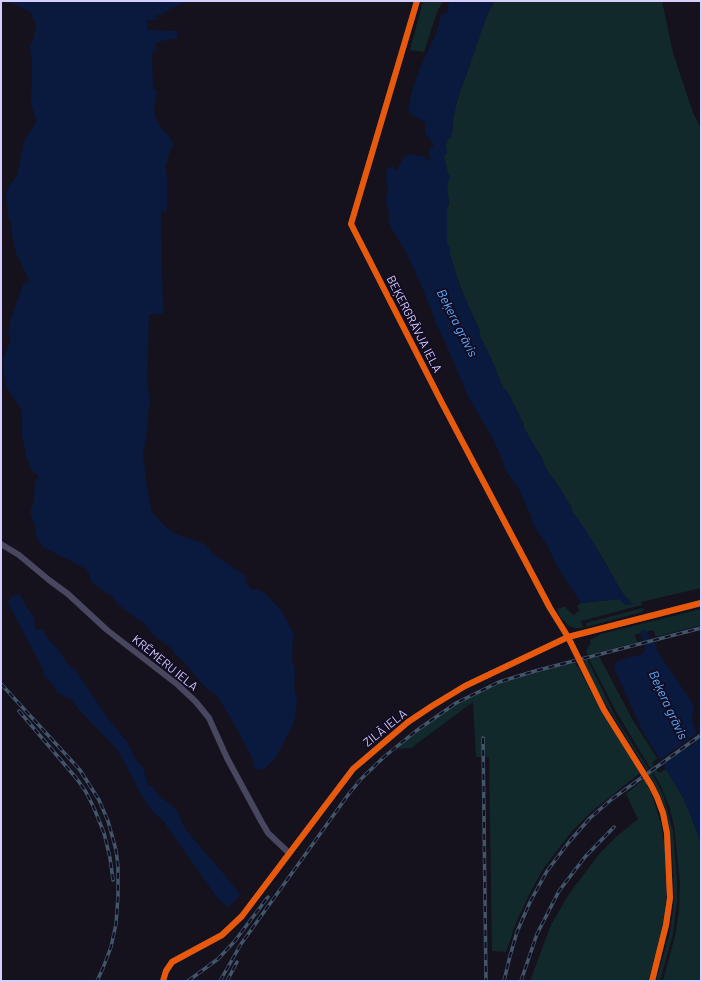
<!DOCTYPE html>
<meta charset="utf-8">
<style>
body{margin:0}
#map{position:relative;width:702px;height:982px;overflow:hidden;background:#15121e;font-family:Barlow,sans-serif}
canvas{display:block}
.frame{position:absolute;inset:0;border:2px solid #d6cfff;pointer-events:none}
</style>
<div id="map">
<canvas width="702" height="982"></canvas>
<div class="frame"></div>
</div>
<script>
const ctx = document.querySelector('canvas').getContext('2d');
ctx.lineJoin = 'round';
function fillPath(path, color) { ctx.fillStyle = color; ctx.fill(path, 'evenodd'); }
const poly = rows => new Path2D(rows.map(r => 'M' + r).join(''));
function trace(path, color, width, dash) { ctx.strokeStyle = color; ctx.lineWidth = width; ctx.lineCap = dash ? 'butt' : 'round'; ctx.setLineDash(dash || []); ctx.stroke(path); }
function drawText(font, color, halo, rows, align = 'center') {
  ctx.font = font + ' Barlow,sans-serif'; ctx.lineWidth = 4; ctx.setLineDash([]); ctx.textBaseline = 'middle'; ctx.strokeStyle = halo; ctx.fillStyle = color; for (const [text, x, y, turn = 0] of rows) {
    ctx.save(); ctx.translate(x, y); ctx.rotate((+turn || 0) * Math.PI / 180); ctx.textAlign = isNaN(turn) ? turn : align; if (halo) ctx.strokeText(text, 0, 0); ctx.fillText(text, 0, 0); ctx.restore();
  }
}
fillPath(poly([
 [423,1,443,1,437,12,424,52,410,50],
 [494,1,662,1,673,53,693,113,701,129,701,588,641,602,642,605,581,621,583,628,574,628,568,625,560,617,557,609,563,607,565,607,573,615,580,610,577,606,581,603,620,599,626,605,632,603,623,594,599,552,573,513,571,507,559,487,546,469,539,452,536,449,524,428,524,425,507,391,503,388,494,365,483,342,480,337,480,332,461,289,450,255,450,248,447,244,447,207,449,205,447,186,448,175,444,157,446,144,453,129,453,119,457,101,486,18],
 [643,608,644,610,642,612,586,627,586,623],
 [701,609,701,625,656,637,653,630,634,635,638,642,588,655,586,651,591,643,590,640,601,634],
 [599,656,632,719,657,758,652,763,659,773,666,769,684,799,701,842,701,981,663,981,675,936,679,912,680,883,674,826,670,809,661,786,617,713,589,659],
 [587,659,616,718,655,779,663,794,673,831,677,881,677,901,673,934,660,981,656,981,670,932,674,901,672,851,669,825,664,805,652,779,597,690,583,660],
 [574,662,578,667,603,714,640,773,591,812,572,831,543,869,530,893,516,923,506,952,492,951,489,757,476,757,473,702,411,748,394,749,457,704,473,696,499,684,536,672],
 [644,779,651,792,661,824,665,850,666,878,666,899,664,917,661,934,648,981,530,981,551,925,569,894,600,853,616,837,638,819,626,794]
]), '#11292b');
fillPath(poly([
 [1,1,189,1,172,8,161,15,156,15,155,17,157,20,149,20,147,21,147,28,149,30,177,31,177,38,157,42,156,43,155,52,152,52,153,88,157,91,154,108,155,116,160,126,172,140,173,147,170,151,165,168,167,176,167,209,165,212,161,212,163,314,150,314,149,315,147,386,148,386,150,405,148,411,148,425,143,454,147,488,152,512,158,519,167,528,181,536,203,543,215,555,244,575,247,581,245,583,252,590,256,589,264,592,277,606,280,608,293,632,292,659,295,671,294,688,297,701,294,723,275,759,264,769,258,770,254,767,252,758,236,727,217,696,206,688,181,659,175,654,170,647,154,636,144,623,138,620,118,604,111,596,92,583,89,573,86,569,43,547,35,535,36,529,30,512,34,502,35,480,39,477,31,469,26,456,22,434,22,411,6,386,3,366,4,356,11,340,11,338,8,334,11,319,23,284,27,283,29,280,16,253,12,235,11,222,9,218,6,198,8,187,17,176,24,142,29,133,36,123,36,117,34,114,31,104,32,64,30,46,34,38,36,25,32,13,14,4],
 [449,1,494,1,486,18,457,101,453,119,452,137,449,138,446,144,447,153,444,157,448,174,450,176,447,186,449,204,447,207,447,243,450,248,450,255,461,289,480,332,480,337,483,342,494,365,503,388,507,391,524,425,524,428,536,449,539,452,546,469,559,487,571,507,573,513,576,516,587,532,623,594,632,604,629,605,626,605,619,599,581,603,558,568,547,545,533,524,531,514,528,510,520,491,506,471,500,454,493,439,468,396,442,335,435,323,435,320,423,289,407,254,389,224,389,212,386,202,388,183,386,181,387,168,394,166,395,169,398,170,403,157,410,154,417,156,425,156,425,160,428,161,430,159,429,151,433,147,433,143,425,133,425,122,412,115,408,111,412,92,420,68,437,31,441,15,447,13],
 [19,594,29,611,34,617,35,630,42,629,44,630,49,641,56,647,68,664,76,671,109,720,128,743,134,757,143,768,148,785,154,788,160,797,170,804,177,811,185,829,233,885,240,895,229,907,218,899,162,819,155,814,143,798,119,752,110,742,80,711,72,700,57,692,52,683,44,676,43,669,8,603,10,597],
 [655,642,657,651,694,705,692,720,697,735,701,739,701,842,684,799,643,732,614,668,617,661,642,654,645,650,645,645]
]), '#091a3e');
fillPath(poly([
 [698,733,701,738,693,743,694,745,690,747,689,746,662,766,659,761,674,749,675,749]
]), '#15121e');
trace(poly([
 [644,633,648,644,649,653]
]), '#091a3e', 7);
trace(poly([
 [417,1,351,224,442,403,550,608,568,637,604,710,651,785,657,797,663,813,667,833,670,898,666,925,652,981],
 [1,544,19,555,49,580,68,594,107,630,178,685,196,702,209,718,227,758,261,821,268,833,289,853],
 [163,981,166,971,172,962,222,935,242,916,353,769,408,722,432,706,465,686,568,637,701,603]
]), '#48475f', 6);
const rail = poly([
 [1,684,80,770,99,800,108,821,116,850,118,866,118,896,116,924,111,947,103,968,97,981],
 [19,711,77,779,86,792,94,808,104,833,110,858,113,880],
 [483,738,486,981],
 [188,981,218,959,234,942,268,897],
 [220,981,241,944,348,795,362,778,385,756,416,731,456,703,499,682,535,671,701,628],
 [227,981,237,962],
 [504,981,510,956,517,932,530,902,547,871,569,842,590,818,612,799,701,735],
 [521,981,537,934,559,891,585,857,614,827]
]);
trace(rail, '#415669', 3.5);
trace(rail, '#120d23', 2, [6]);
trace(poly([
 [417,1,351,224,442,403,550,608,568,637,604,710,651,785,657,797,663,813,667,833,670,898,666,925,652,981],
 [163,981,166,971,172,962,222,935,242,916,353,769,408,722,432,706,465,686,568,637,701,603]
]), '#e8590c', 6);
drawText('12px', '#d6cfff', '#120d23', [
 ["BEĶERGRĀVJA IELA",414,324,63],
 ["KRĒMERU IELA",165,663,39],
 ["ZILĀ IELA",385,728,-39]
]);
drawText('italic 13px', '#5daeff', '#120d23', [
 ["Beķera grāvis",457,323,63],
 ["Beķera grāvis",668,705,65]
]);
</script>
